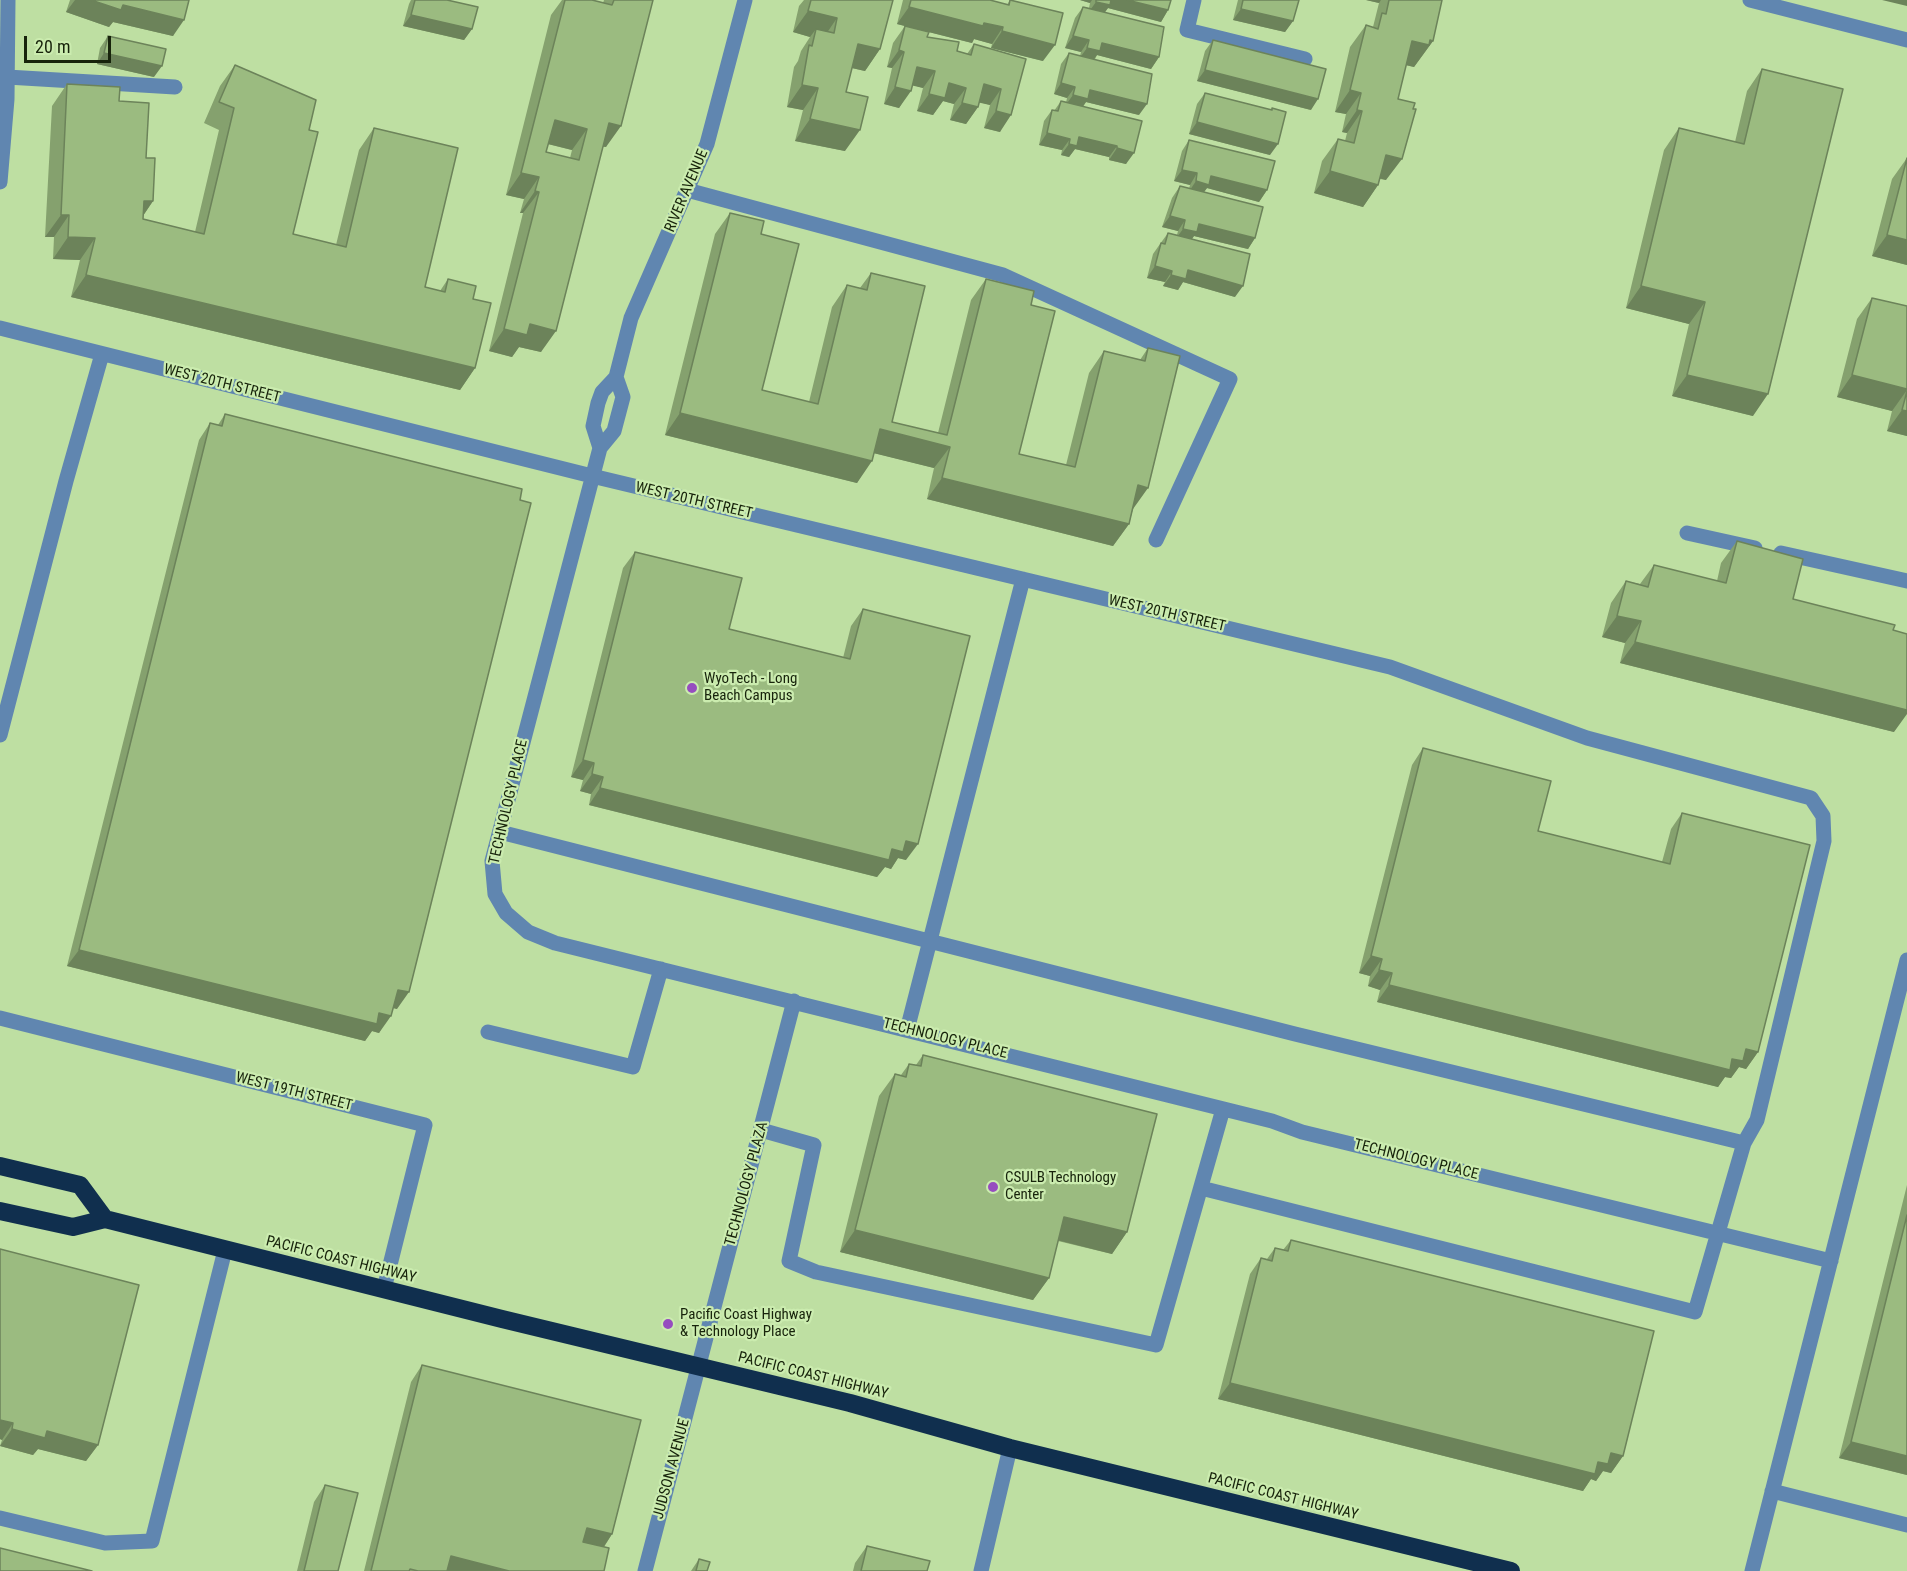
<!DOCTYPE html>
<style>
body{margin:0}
#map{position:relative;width:1907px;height:1571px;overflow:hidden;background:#bedfa2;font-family:"Roboto Condensed",sans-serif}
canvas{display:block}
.scale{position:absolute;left:24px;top:36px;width:87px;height:27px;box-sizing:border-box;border:3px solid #17230b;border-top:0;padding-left:8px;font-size:18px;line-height:21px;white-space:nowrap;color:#17230b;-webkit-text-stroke:4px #cbecaf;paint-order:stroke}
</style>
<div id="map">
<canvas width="1907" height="1571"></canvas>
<div class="scale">20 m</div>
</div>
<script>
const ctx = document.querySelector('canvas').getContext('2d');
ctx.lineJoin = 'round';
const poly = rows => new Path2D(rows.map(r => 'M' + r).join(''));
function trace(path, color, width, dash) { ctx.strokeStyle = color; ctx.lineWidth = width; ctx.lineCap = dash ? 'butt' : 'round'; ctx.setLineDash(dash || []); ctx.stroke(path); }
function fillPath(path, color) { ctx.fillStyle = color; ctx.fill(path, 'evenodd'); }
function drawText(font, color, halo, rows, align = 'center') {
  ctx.font = font + ' "Roboto Condensed",sans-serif'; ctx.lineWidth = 4.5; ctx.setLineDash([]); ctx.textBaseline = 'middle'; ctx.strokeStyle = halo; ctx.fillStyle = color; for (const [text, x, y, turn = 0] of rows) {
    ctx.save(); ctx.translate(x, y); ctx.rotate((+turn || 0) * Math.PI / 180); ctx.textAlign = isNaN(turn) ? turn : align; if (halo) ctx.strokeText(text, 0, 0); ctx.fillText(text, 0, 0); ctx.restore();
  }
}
trace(poly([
 [1194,0,1187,30,1305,59],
 [1750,0,1907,40],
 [7,77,175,87],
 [0,182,7,99,8,0],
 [687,190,1003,275,1230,379,1156,540],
 [0,328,592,476,1390,667,1587,738,1811,798,1823,816,1824,841,1757,1120,1744,1143,1695,1312,1201,1188],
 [616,377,623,397,614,431,600,448,492,861,495,894,506,913,528,932,555,943,1272,1121,1302,1132,1831,1261],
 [600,448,593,426,598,403,602,392,616,377,631,318,707,144,745,0],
 [1687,533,1755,548],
 [1781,553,1907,581],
 [0,735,66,481,102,354],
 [500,832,1295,1034,1744,1143],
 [0,1018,425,1125,384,1289],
 [907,1030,1023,579],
 [488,1032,633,1067,661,969],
 [761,1130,814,1145,789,1261,816,1272,1156,1345,1223,1109],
 [1772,1491,1907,1525],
 [0,1518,105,1543,152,1541,225,1250],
 [645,1571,794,1001],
 [981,1571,1010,1448],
 [1752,1571,1907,960]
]), '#6086b0', 15);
trace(poly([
 [0,1166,80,1185,105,1219],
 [0,1211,73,1227,105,1219,502,1319,850,1403,1010,1448,1511,1571]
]), '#102f4e', 18);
fillPath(poly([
 [70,0,189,0,173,36,113,22,109,27,66,12],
 [411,0,447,0,472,29,464,40,403,26,409,4],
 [562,0,592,0,603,3,604,0,653,0,606,147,603,147,541,352,519,347,512,357,489,351,523,213,520,213,524,199,506,195,551,15],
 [548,144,572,150,570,158,546,152],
 [804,0,893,0,880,49,865,71,852,68,846,92,845,151,795,141,803,110,787,107,794,67,798,61,801,51,810,37,793,32,799,6],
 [903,0,990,0,1007,5,1010,0,1043,61,991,48,992,44,974,39,972,43,897,24],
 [1080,0,1171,0,1168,10,1161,22,1108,8,1105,12,1159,57,1151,69,1097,55,1095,59,1139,115,1086,102,1083,107,1142,121,1126,164,1109,160,1109,157,1075,149,1069,157,1061,155,1062,150,1039,145,1044,121,1052,110,1054,111,1061,101,1066,103,1067,98,1054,94,1061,64,1069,53,1080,56,1081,52,1065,48,1075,18,1083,7,1089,8,1090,3],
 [1238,0,1299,0,1293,21,1285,32,1233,20],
 [1366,0,1442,0,1433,41,1414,67,1406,65,1398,99,1386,180,1380,179,1378,185,1363,207,1314,193,1322,161,1338,139,1345,141,1347,133,1342,132,1346,114,1335,112,1350,47,1366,25,1373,27,1379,3],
 [905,26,957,51,967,54,974,44,1026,59,1000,132,984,128,990,105,979,102,978,107,966,124,950,120,954,104,943,101,933,115,917,111,923,88,913,85,899,108,884,104,892,68,887,67,893,43],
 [108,36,154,77,97,64,100,48],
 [1213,40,1311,110,1197,81,1205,51],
 [235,65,309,130,293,234,336,245,359,150,374,128,425,287,440,291,448,279,473,299,475,368,460,390,71,297,80,260,53,259,54,237,45,237,52,106,67,84,119,101,146,158,153,201,143,216,143,219,195,232,219,130,204,123,220,86],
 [1762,69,1753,416,1672,396,1689,324,1626,308,1664,150,1679,128,1735,142,1747,91],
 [1205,93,1271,110,1272,108,1270,155,1189,134,1197,104],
 [1189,140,1267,190,1259,202,1207,188,1204,192,1255,238,1248,249,1194,236,1192,239,1235,297,1183,282,1178,290,1163,286,1165,282,1147,278,1153,254,1160,244,1168,233,1177,235,1178,231,1162,227,1172,198,1180,186,1189,189,1190,185,1174,181,1182,151],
 [1907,158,1907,265,1872,256,1892,179],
 [730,213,761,234,762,390,809,402,832,307,847,285,860,288,871,273,892,422,938,433,971,300,986,279,1031,305,1019,454,1066,465,1089,373,1104,351,1140,360,1148,348,1133,509,1129,524,1113,546,927,499,934,468,874,453,857,483,665,435,715,234],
 [1872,298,1907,306,1907,436,1887,431,1892,411,1837,397,1857,319],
 [225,414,397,1009,393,1008,379,1033,372,1031,365,1041,67,966,199,440,210,423,218,425],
 [1737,541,1793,599,1893,630,1894,732,1620,663,1625,643,1602,637,1611,603,1626,581,1640,584,1654,565,1717,581,1721,563],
 [635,552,729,629,843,658,851,626,863,609,906,860,898,858,891,869,885,867,877,877,589,805,591,794,580,791,583,780,571,777,623,568],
 [1423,748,1538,831,1662,862,1671,829,1682,813,1758,1052,1746,1069,1739,1067,1731,1078,1725,1077,1718,1087,1377,1002,1380,990,1368,986,1370,976,1359,973,1412,765],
 [923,1055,1127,1232,1112,1254,1058,1241,1049,1278,1033,1300,840,1252,879,1096,895,1074,901,1075,909,1064,916,1065],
 [1907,1185,1907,1475,1839,1458],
 [1291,1240,1623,1456,1611,1473,1603,1471,1596,1481,1591,1479,1583,1491,1218,1399,1250,1274,1261,1258,1267,1259,1275,1248,1283,1250],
 [0,1249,98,1445,86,1461,38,1449,33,1455,0,1446,2,1440,0,1439],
 [422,1365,612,1534,604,1547,604,1571,364,1571,411,1382],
 [325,1485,338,1571,297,1571,314,1502],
 [867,1546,927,1571,853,1571,855,1563],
 [699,1559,707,1571,691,1571]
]), '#85a16e');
fillPath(poly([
 [75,0,91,0,123,5,184,20,173,36,113,22,109,27,66,12],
 [1080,0,1092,0,1090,3],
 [1109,0,1127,0,1168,10,1161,22,1108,8,1102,16,1088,13,1096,2],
 [1366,0,1381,0,1379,3],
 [1882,0,1907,0,1907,6],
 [909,7,984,23,1003,27,992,44,974,39,972,43,897,24],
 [1241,9,1293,21,1285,32,1233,20],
 [808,11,837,18,822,40,816,29,810,37,793,32],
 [411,15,472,29,464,40,403,26],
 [1002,31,1055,45,1043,61,991,48],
 [1073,36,1089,40,1081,52,1065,48],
 [1430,40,1433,41,1414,67,1397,63,1412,41],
 [1102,43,1159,57,1151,69,1097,55,1092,62,1079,59,1087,48],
 [858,44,880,49,865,71,843,66],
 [899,50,904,52,892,68,887,67],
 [104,53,162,66,154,77,97,64],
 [917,67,935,71,923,88,906,84],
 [1205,70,1318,99,1311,110,1197,81],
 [949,83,966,88,954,104,943,101,933,115,917,111,929,94],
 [1061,83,1075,87,1067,98,1054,94],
 [984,84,1001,89,990,105,972,101],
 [802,85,818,88,803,110,787,107],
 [895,87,911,91,899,108,884,104],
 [1090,90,1147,104,1139,115,1086,102,1080,110,1065,106,1073,95],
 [1350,90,1361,93,1346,114,1335,112],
 [962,103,978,107,966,124,950,120],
 [1357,110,1362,111,1347,133,1342,132],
 [996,111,1011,115,1000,132,984,128],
 [810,119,860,130,845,151,795,141],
 [555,120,587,129,572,150,540,142],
 [1197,122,1278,144,1270,155,1189,134],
 [609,123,621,126,606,147,593,144],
 [1047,133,1070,139,1062,150,1039,145],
 [1079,137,1117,146,1109,157,1075,149,1069,157,1061,155,1069,144],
 [1117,148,1134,153,1126,164,1109,160],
 [1386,155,1402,159,1386,180,1371,176],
 [1182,170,1197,173,1190,185,1174,181],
 [1330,171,1378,185,1363,207,1314,193],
 [521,173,539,177,524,199,506,195],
 [1211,176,1267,190,1259,202,1207,188,1201,196,1188,193,1196,181],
 [535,191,539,192,523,213,520,213],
 [144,201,153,201,138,223],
 [61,215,69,215,54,237,45,237],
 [1170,216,1185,220,1178,231,1162,227],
 [1199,224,1255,238,1248,249,1194,236,1189,243,1175,240,1183,229],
 [1887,235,1907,240,1907,265,1872,256],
 [68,237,95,238,80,260,53,259],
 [1155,266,1172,271,1165,282,1147,278],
 [1188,270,1243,286,1235,297,1183,282,1178,290,1163,286,1171,275],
 [86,275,475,368,460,390,71,297],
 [1641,286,1705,302,1689,324,1626,308],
 [530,324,556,331,541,352,519,347,512,357,489,351,504,329],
 [1687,375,1768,394,1753,416,1672,396],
 [1852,375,1907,389,1907,390,1892,411,1837,397],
 [1902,410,1907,411,1907,436,1887,431],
 [680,413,872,461,857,483,665,435],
 [880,429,950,447,934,468,865,451],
 [942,478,1129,524,1113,546,927,499],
 [1138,485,1148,488,1133,509,1123,507],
 [1617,616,1641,621,1625,643,1602,637],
 [1635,642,1907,710,1907,714,1894,732,1620,663],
 [583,760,594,763,583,780,571,777],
 [592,774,603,777,591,794,580,791],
 [600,788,892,849,906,841,918,844,906,860,898,858,891,869,885,867,877,877,589,805],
 [79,950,379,1013,391,1016,379,1033,372,1031,365,1041,67,966],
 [1371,956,1382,959,1370,976,1359,973],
 [1379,970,1392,973,1380,990,1368,986],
 [1389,985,1732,1059,1746,1049,1758,1052,1746,1069,1739,1067,1731,1078,1725,1077,1718,1087,1377,1002],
 [398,990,409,992,397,1009,386,1006],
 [1064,1217,1127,1232,1112,1254,1049,1238],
 [855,1230,1049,1278,1033,1300,840,1252],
 [1230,1383,1598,1462,1611,1453,1623,1456,1611,1473,1603,1471,1596,1481,1591,1479,1583,1491,1218,1399],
 [0,1420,13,1423,2,1440,0,1439],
 [12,1429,47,1431,98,1445,86,1461,38,1449,33,1455,0,1446],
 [1851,1442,1907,1456,1907,1475,1839,1458],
 [587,1528,612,1534,601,1551,575,1544],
 [451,1556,509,1571,441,1571]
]), '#6c835a');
const building = poly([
 [91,0,189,0,184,20,123,5,121,10,91,0],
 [415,0,447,0,478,7,472,29,411,15,415,0],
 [565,0,592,0,612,5,614,0,653,0,621,126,609,123,556,331,530,324,527,335,504,329,539,192,535,191,539,177,521,173,565,0],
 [555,120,587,129,579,160,546,152,555,120],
 [811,0,893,0,880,49,858,44,846,92,868,97,860,130,810,119,818,88,802,85,809,45,812,46,816,29,834,33,837,18,808,11,811,0],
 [911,0,990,0,1009,5,1010,0,1063,13,1055,45,1002,31,1003,27,984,23,983,26,909,7,911,0],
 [1096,0,1111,0,1110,5,1096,2,1096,0],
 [1127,0,1171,0,1168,10,1127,0],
 [1243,0,1299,0,1293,21,1241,9,1243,0],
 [1389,0,1442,0,1433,41,1430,40,1429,45,1412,41,1398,99,1415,103,1413,109,1416,109,1402,159,1386,155,1378,185,1330,171,1338,139,1354,143,1362,111,1357,110,1361,93,1350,90,1366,25,1378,29,1382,13,1386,14,1389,0],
 [1083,7,1164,27,1159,57,1102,43,1100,51,1087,48,1089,40,1073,36,1083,7],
 [905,26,929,32,927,37,959,42,957,51,971,55,974,44,1026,59,1011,115,996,111,1001,89,984,84,978,107,962,103,966,88,949,83,945,98,929,94,935,71,917,67,911,91,895,87,904,52,899,50,905,26],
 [108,36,166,49,162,66,104,53,108,36],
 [1213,40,1326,69,1318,99,1205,70,1213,40],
 [1069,53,1152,74,1147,104,1090,90,1088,99,1073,95,1075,87,1061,83,1069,53],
 [235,65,316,100,309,130,318,132,293,234,346,247,374,128,458,148,425,287,445,292,448,279,476,286,473,299,491,303,475,368,86,275,95,238,68,237,69,215,61,215,67,84,120,87,119,101,149,103,146,158,155,158,153,201,144,201,143,219,204,234,234,108,219,102,235,65],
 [1762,69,1843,89,1768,394,1687,375,1705,302,1641,286,1679,128,1744,144,1762,69],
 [1205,93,1272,110,1272,108,1286,112,1278,144,1197,122,1205,93],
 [1061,101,1142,121,1134,153,1117,148,1117,146,1079,137,1077,146,1069,144,1070,139,1047,133,1052,110,1058,111,1061,101],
 [1189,140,1275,161,1267,190,1211,176,1209,185,1196,181,1197,173,1182,170,1189,140],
 [1907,158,1907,240,1887,235,1907,158],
 [1180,186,1263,207,1255,238,1199,224,1197,232,1183,229,1185,220,1170,216,1180,186],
 [730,213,764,221,761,234,799,244,762,390,818,404,847,285,867,290,871,273,925,286,892,422,947,435,986,279,1034,291,1031,305,1055,311,1019,454,1075,467,1104,351,1145,361,1148,348,1180,356,1148,488,1138,485,1129,524,942,478,950,447,880,429,872,461,680,413,730,213],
 [1168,233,1250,254,1243,286,1188,270,1186,279,1171,275,1172,271,1155,266,1161,243,1165,244,1168,233],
 [1872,298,1907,306,1907,389,1852,375,1872,298],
 [1907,391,1907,411,1902,410,1907,391],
 [225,414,522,489,520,500,531,503,409,992,398,990,391,1016,379,1013,377,1024,79,950,210,423,222,426,225,414],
 [1737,541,1803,559,1793,599,1895,625,1893,630,1907,634,1907,710,1635,642,1641,621,1617,616,1626,581,1648,587,1654,565,1726,583,1737,541],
 [635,552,742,578,729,629,850,659,863,609,970,636,918,844,906,841,903,852,892,849,889,860,600,788,603,777,592,774,594,763,583,760,635,552],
 [1423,748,1551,781,1538,831,1670,864,1682,813,1810,845,1758,1052,1746,1049,1743,1061,1732,1059,1730,1070,1389,985,1392,973,1379,970,1382,959,1371,956,1423,748],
 [923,1055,1157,1114,1127,1232,1064,1217,1049,1278,855,1230,895,1074,906,1077,909,1064,921,1066,923,1055],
 [1907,1215,1907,1456,1851,1442,1907,1215],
 [1291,1240,1654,1331,1623,1456,1611,1453,1608,1464,1598,1462,1595,1474,1230,1383,1261,1258,1272,1261,1275,1248,1288,1251,1291,1240],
 [0,1249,139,1285,98,1445,47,1431,45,1438,12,1429,13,1423,0,1420,0,1249],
 [422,1365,641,1420,612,1534,587,1528,583,1542,609,1548,604,1571,509,1571,451,1556,447,1571,418,1571,410,1569,409,1571,371,1571,422,1365],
 [325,1485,358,1493,338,1571,304,1571,325,1485],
 [867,1546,930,1561,927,1571,861,1571,867,1546],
 [0,1548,92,1571,0,1571,0,1548],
 [699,1559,710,1562,707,1571,696,1571,699,1559]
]);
fillPath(building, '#9bbb80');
trace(building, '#6c835a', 1.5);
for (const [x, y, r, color] of [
 [692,688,6,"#964dbf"],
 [993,1187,6,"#964dbf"],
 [668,1324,6,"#964dbf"]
]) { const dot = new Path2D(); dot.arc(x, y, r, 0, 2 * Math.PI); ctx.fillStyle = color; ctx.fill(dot); trace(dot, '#cbecaf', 2); }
drawText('15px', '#17230b', '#cbecaf', [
 ["RIVER AVENUE",687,191,-67],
 ["WEST 20TH STREET",222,384,14],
 ["WEST 20TH STREET",694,501,13],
 ["WEST 20TH STREET",1167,614,13],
 ["TECHNOLOGY PLACE",509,802,-77],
 ["TECHNOLOGY PLACE",945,1039,14],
 ["WEST 19TH STREET",294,1092,14],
 ["TECHNOLOGY PLACE",1416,1160,14],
 ["TECHNOLOGY PLAZA",747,1184,-75],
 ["PACIFIC COAST HIGHWAY",341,1260,14],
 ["PACIFIC COAST HIGHWAY",813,1376,14],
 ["JUDSON AVENUE",672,1469,-75],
 ["PACIFIC COAST HIGHWAY",1283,1497,14]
]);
drawText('15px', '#17230b', '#cbecaf', [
 ["WyoTech - Long",704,679],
 ["Beach Campus",704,696],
 ["CSULB Technology",1005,1178],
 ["Center",1005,1195],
 ["Pacific Coast Highway",680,1315],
 ["& Technology Place",680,1332]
], 'left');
</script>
